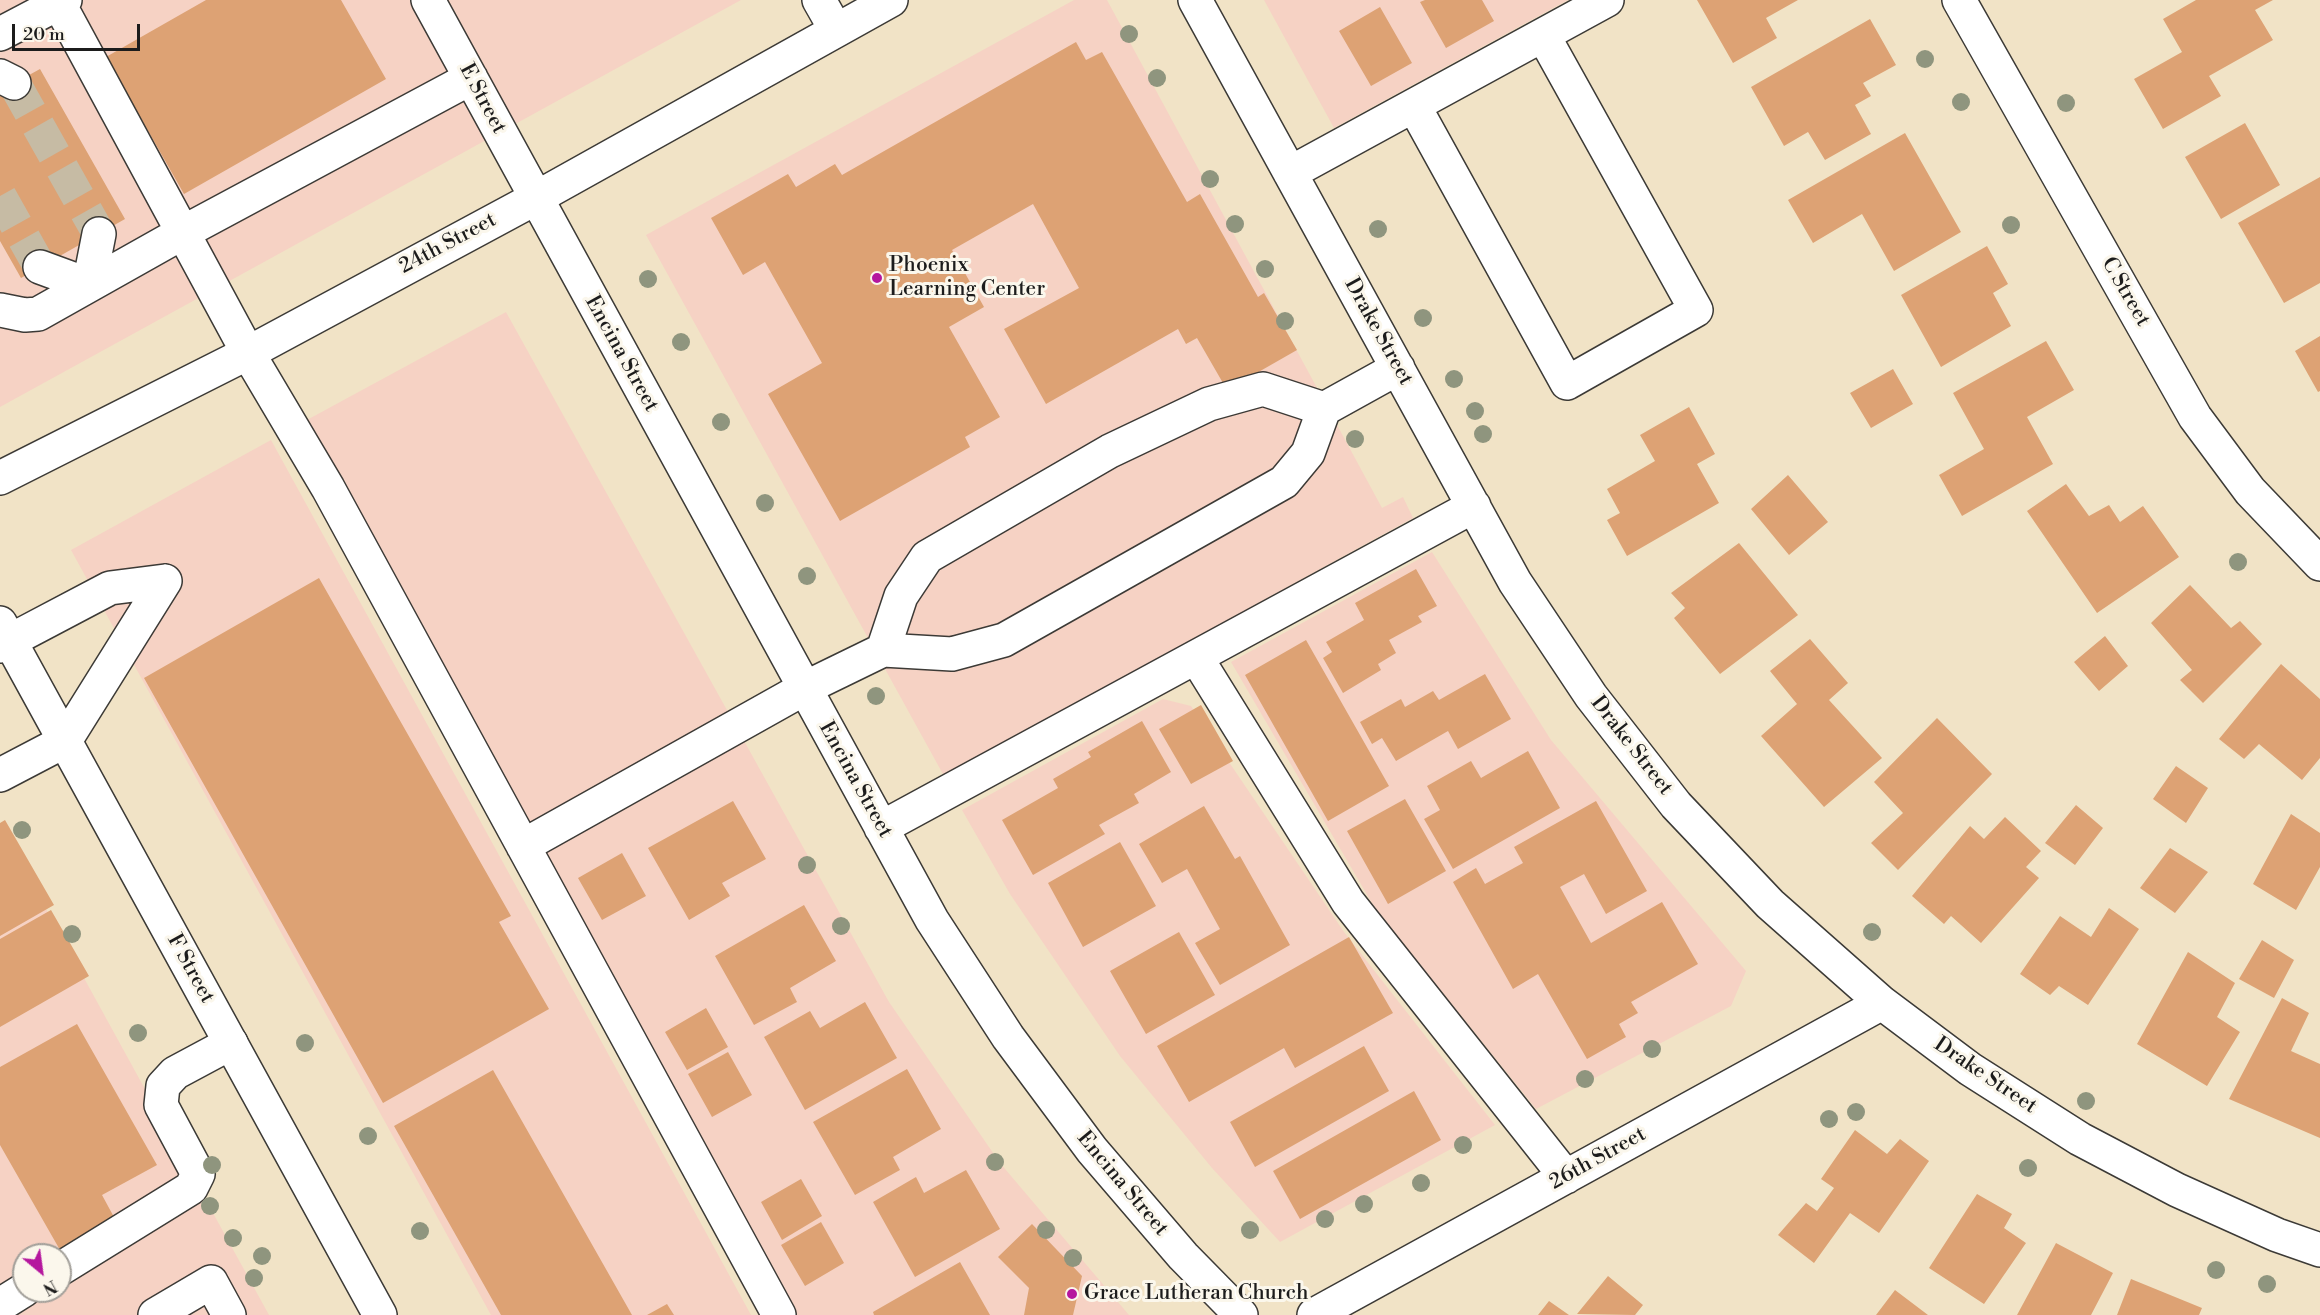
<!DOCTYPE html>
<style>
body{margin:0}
#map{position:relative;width:2320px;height:1315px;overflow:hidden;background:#f1e3c6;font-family:"Libre Bodoni",serif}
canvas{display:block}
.north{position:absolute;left:12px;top:1243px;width:60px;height:60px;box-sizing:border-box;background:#fbf7ec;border:2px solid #a29f99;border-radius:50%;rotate:151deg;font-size:16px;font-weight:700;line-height:24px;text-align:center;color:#1c1c1c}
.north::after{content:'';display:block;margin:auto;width:21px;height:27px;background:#b5179e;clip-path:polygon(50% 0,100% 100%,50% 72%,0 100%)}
.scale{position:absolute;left:12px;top:24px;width:128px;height:27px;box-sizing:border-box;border:3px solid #1c1c1c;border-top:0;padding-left:8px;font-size:18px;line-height:21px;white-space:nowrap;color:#1c1c1c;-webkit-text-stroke:4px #fbf7ec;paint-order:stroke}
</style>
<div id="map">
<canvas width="2320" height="1315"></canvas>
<div class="north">N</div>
<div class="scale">20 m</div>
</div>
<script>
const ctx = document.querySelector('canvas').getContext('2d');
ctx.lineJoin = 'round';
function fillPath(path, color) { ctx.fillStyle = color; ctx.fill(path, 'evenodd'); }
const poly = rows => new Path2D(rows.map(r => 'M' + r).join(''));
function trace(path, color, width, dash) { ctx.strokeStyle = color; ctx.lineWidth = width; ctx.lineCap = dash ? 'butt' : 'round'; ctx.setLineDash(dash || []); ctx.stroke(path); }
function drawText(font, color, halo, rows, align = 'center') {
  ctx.font = font + ' "Libre Bodoni",serif'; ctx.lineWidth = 6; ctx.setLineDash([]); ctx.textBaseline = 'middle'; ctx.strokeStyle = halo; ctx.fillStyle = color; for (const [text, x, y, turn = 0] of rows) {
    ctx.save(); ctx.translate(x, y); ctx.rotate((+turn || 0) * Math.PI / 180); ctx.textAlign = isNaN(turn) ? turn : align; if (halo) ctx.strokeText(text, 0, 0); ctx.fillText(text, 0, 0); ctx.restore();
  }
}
fillPath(poly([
 [0,0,741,0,0,407],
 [1074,0,1107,0,1382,508,1403,497,1413,518,944,776,646,235],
 [1264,0,1568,0,1334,128],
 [506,312,889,1002,1000,1163,1129,1315,796,1315,305,421],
 [271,440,634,1101,751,1315,491,1315,71,550],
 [1432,552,1551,740,1746,971,1731,1006,1536,1109,1376,910,1231,662],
 [1163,699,1191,706,1344,932,1495,1125,1280,1242,1212,1168,1120,1056,1010,894,962,810],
 [0,825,269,1315,4,1315,0,1308],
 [24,1255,60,1255,60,1291,24,1291]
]), '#f6d2c4');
fillPath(poly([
 [206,0,341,0,386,79,184,194,106,57],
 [1425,0,1482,0,1494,21,1446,48,1420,2],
 [1697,0,1798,0,1766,18,1777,38,1733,63],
 [2196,0,2273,0,2255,10,2273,40,2209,76,2221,96,2163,129,2134,79,2182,52,2163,19],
 [1380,7,1412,63,1371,86,1339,31],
 [1870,19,1896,65,1863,83,1871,96,1855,105,1871,134,1825,160,1808,132,1784,146,1751,87],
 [1076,42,1086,60,1102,52,1187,202,1200,194,1258,297,1264,293,1297,350,1227,390,1197,338,1186,344,1178,329,1046,404,1004,329,1079,288,1033,204,952,250,984,307,949,327,1000,417,965,437,970,447,840,521,768,394,822,363,765,262,743,275,711,218,788,174,796,187,835,164,842,175],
 [40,69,125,219,21,278,0,241,0,91],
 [2245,123,2280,185,2221,219,2185,157],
 [1905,133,1961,232,1894,271,1862,214,1813,243,1788,200],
 [2320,177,2320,283,2284,303,2238,223],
 [1987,246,2008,284,1993,293,2011,326,1941,367,1901,295],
 [2320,336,2320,391,2318,392,2295,351],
 [2046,341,2074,390,2027,417,2053,464,1962,516,1939,475,1984,449,1953,393],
 [1893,369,1913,404,1871,428,1850,393],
 [1689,407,1715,454,1697,464,1719,503,1627,556,1607,520,1620,513,1607,489,1655,461,1640,435],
 [1788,475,1828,522,1789,555,1751,509],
 [2066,484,2089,516,2109,505,2120,522,2143,506,2179,557,2097,613,2027,511],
 [1739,543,1798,615,1720,674,1674,618,1685,608,1671,593],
 [1416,569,1437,606,1418,616,1422,622,1389,640,1396,653,1378,664,1381,670,1343,693,1323,658,1332,652,1326,642,1364,620,1355,603],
 [319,578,511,916,499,922,549,1009,383,1103,144,678],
 [2190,585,2231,628,2240,621,2262,644,2203,703,2180,680,2192,670,2151,623],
 [2105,636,2128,666,2099,691,2074,662],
 [1810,639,1848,683,1829,700,1882,758,1824,807,1761,736,1797,704,1770,671],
 [1306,640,1389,786,1328,821,1245,675],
 [2281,664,2320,699,2320,758,2302,780,2259,744,2244,759,2219,739],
 [1485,674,1511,719,1458,749,1448,731,1396,761,1382,738,1372,744,1360,722,1401,699,1405,707,1433,691,1439,700],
 [1201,705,1233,761,1191,784,1159,729],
 [1937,718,1992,774,1898,870,1871,843,1903,813,1874,782],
 [1142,721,1171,772,1134,794,1139,803,1099,825,1105,834,1033,875,1002,820,1058,788,1053,779,1091,757,1088,752],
 [1528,751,1560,808,1453,869,1424,819,1440,810,1427,786,1471,761,1481,778],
 [2176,766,2208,788,2186,823,2153,799],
 [1405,799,1446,871,1388,904,1347,831],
 [733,801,766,859,722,883,730,896,689,920,648,848],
 [1596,801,1647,891,1606,914,1584,874,1560,887,1591,943,1662,902,1698,964,1631,1002,1638,1013,1619,1024,1626,1037,1587,1059,1538,974,1513,989,1453,882,1476,868,1485,884,1523,863,1514,847],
 [2076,805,2103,828,2075,865,2045,843],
 [1204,806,1235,859,1240,856,1290,945,1220,985,1195,943,1220,929,1187,869,1162,883,1139,844],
 [2291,814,2320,833,2320,867,2296,910,2253,884],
 [2005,817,2041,851,2026,867,2039,878,1981,943,1951,916,1944,924,1912,896,1970,826,1984,839],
 [5,820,54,905,0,936,0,823],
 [1120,842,1156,906,1083,947,1048,883],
 [2170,848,2208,872,2175,913,2140,888],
 [622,853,646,896,602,920,578,878],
 [804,905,836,961,790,988,797,1002,754,1025,715,956],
 [2109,908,2139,929,2088,1005,2059,986,2050,995,2020,974,2060,916,2091,937],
 [51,910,89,976,0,1027,0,939],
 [1179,932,1215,995,1146,1034,1110,971],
 [1349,937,1393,1013,1295,1068,1284,1048,1189,1102,1157,1046],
 [2262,940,2294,960,2274,998,2239,979],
 [2188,952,2235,983,2217,1017,2240,1032,2207,1086,2137,1044],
 [2282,998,2309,1013,2291,1051,2320,1064,2320,1138,2229,1099],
 [865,1002,897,1058,805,1110,764,1037,810,1011,820,1028],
 [706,1008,728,1047,687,1070,665,1032],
 [77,1024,157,1165,102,1195,115,1219,60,1250,0,1145,0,1067],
 [1364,1046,1389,1091,1255,1167,1230,1122],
 [728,1052,752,1095,712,1117,688,1074],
 [907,1069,941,1129,893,1157,900,1170,855,1195,813,1122],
 [493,1070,632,1315,501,1315,394,1126],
 [1414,1091,1441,1140,1300,1219,1273,1171],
 [1855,1130,1887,1154,1900,1139,1929,1161,1879,1233,1850,1213,1814,1263,1778,1235,1806,1203,1817,1211,1834,1188,1821,1179],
 [966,1170,1000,1229,915,1277,873,1202,916,1177,924,1193],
 [801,1179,822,1216,782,1240,761,1202],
 [1977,1194,2012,1214,2004,1228,2026,1243,1984,1304,1929,1268],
 [821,1222,844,1263,805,1286,781,1245],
 [1032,1224,1082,1276,1073,1315,1024,1315,1029,1288,998,1257],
 [2056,1243,2113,1273,2091,1315,2017,1315],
 [960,1262,990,1315,874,1315,873,1312],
 [1608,1276,1643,1305,1635,1315,1577,1314],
 [2131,1279,2202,1308,2199,1315,2117,1315],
 [1895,1290,1928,1315,1876,1315],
 [1549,1301,1569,1315,1538,1315],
 [667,1304,674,1315,647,1315]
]), '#dda274');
trace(poly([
 [14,83,99,234],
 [0,196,40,267]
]), '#c6bba4', 33, [33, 16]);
const minor = poly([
 [57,0,248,353,328,488,779,1315],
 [428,0,932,920,1008,1037,1092,1150,1183,1256,1241,1315],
 [819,0,836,30],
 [1195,0,1515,582,1591,696,1676,805,1770,904,1882,1003,1970,1069,2080,1139,2177,1190,2277,1235,2320,1250],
 [1959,0,2195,417,2250,491,2320,564],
 [0,34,65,0],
 [0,76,14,83],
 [1414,106,1567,383,1696,310,1543,35],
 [1290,173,1607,0],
 [40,267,89,285],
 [89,285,99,234],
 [0,310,25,315,38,314,182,233,471,78],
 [0,646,110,588,165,581],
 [883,650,901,596,927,557,1110,451,1209,404,1263,389,1324,409],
 [1196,657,1348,902,1566,1177],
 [0,775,65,741,165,581],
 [881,828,1474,506],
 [523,846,805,688,883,650,952,654,1004,640,1284,482,1308,453,1324,409,1398,368],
 [60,1269,191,1188,198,1174,161,1105,163,1086,175,1073,231,1043],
 [0,1305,24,1290],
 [155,1315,211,1282,229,1315],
 [1314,1315,1882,1003]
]);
const major = poly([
 [0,478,248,353,536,198,891,0],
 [0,623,380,1315]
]);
trace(minor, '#3c3a36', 36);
trace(major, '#3c3a36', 36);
trace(minor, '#fff', 33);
trace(major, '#fff', 33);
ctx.fillStyle = '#8f957e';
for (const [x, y] of [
 [1129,34],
 [1925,59],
 [1157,78],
 [1961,102],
 [2066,103],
 [1210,179],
 [1235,224],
 [2011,225],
 [1378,229],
 [1265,269],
 [648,279],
 [1423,318],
 [1285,321],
 [681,342],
 [1454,379],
 [1475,411],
 [721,422],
 [1483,434],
 [1355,439],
 [765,503],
 [2238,562],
 [807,576],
 [876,696],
 [22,830],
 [807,865],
 [841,926],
 [1872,932],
 [72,934],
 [138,1033],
 [305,1043],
 [1652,1049],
 [1585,1079],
 [2086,1101],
 [1856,1112],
 [1829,1119],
 [368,1136],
 [1463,1145],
 [995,1162],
 [212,1165],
 [2028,1168],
 [1421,1183],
 [1364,1204],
 [210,1206],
 [1325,1219],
 [1046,1230],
 [1250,1230],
 [420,1231],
 [233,1238],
 [262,1256],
 [1073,1258],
 [2216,1270],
 [254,1278],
 [2267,1284]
]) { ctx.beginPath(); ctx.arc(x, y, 9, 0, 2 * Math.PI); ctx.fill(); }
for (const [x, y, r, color] of [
 [877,278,6,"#b5179e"],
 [1072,1294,6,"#b5179e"]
]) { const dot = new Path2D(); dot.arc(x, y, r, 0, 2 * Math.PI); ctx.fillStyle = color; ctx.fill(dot); trace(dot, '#fbf7ec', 2); }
drawText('21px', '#1c1c1c', '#fbf7ec', [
 ["E Street",482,99,62],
 ["24th Street",448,244,-28],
 ["C Street",2125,292,60],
 ["Drake Street",1378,332,61],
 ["Encina Street",621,354,61],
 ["Drake Street",1631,746,52],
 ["Encina Street",855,780,61],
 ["F Street",190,969,61],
 ["Drake Street",1985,1076,34],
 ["26th Street",1598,1159,-29],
 ["Encina Street",1122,1184,50]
]);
drawText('21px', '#1c1c1c', '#fbf7ec', [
 ["Phoenix",889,266],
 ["Learning Center",889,290],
 ["Grace Lutheran Church",1084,1294]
], 'left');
</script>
